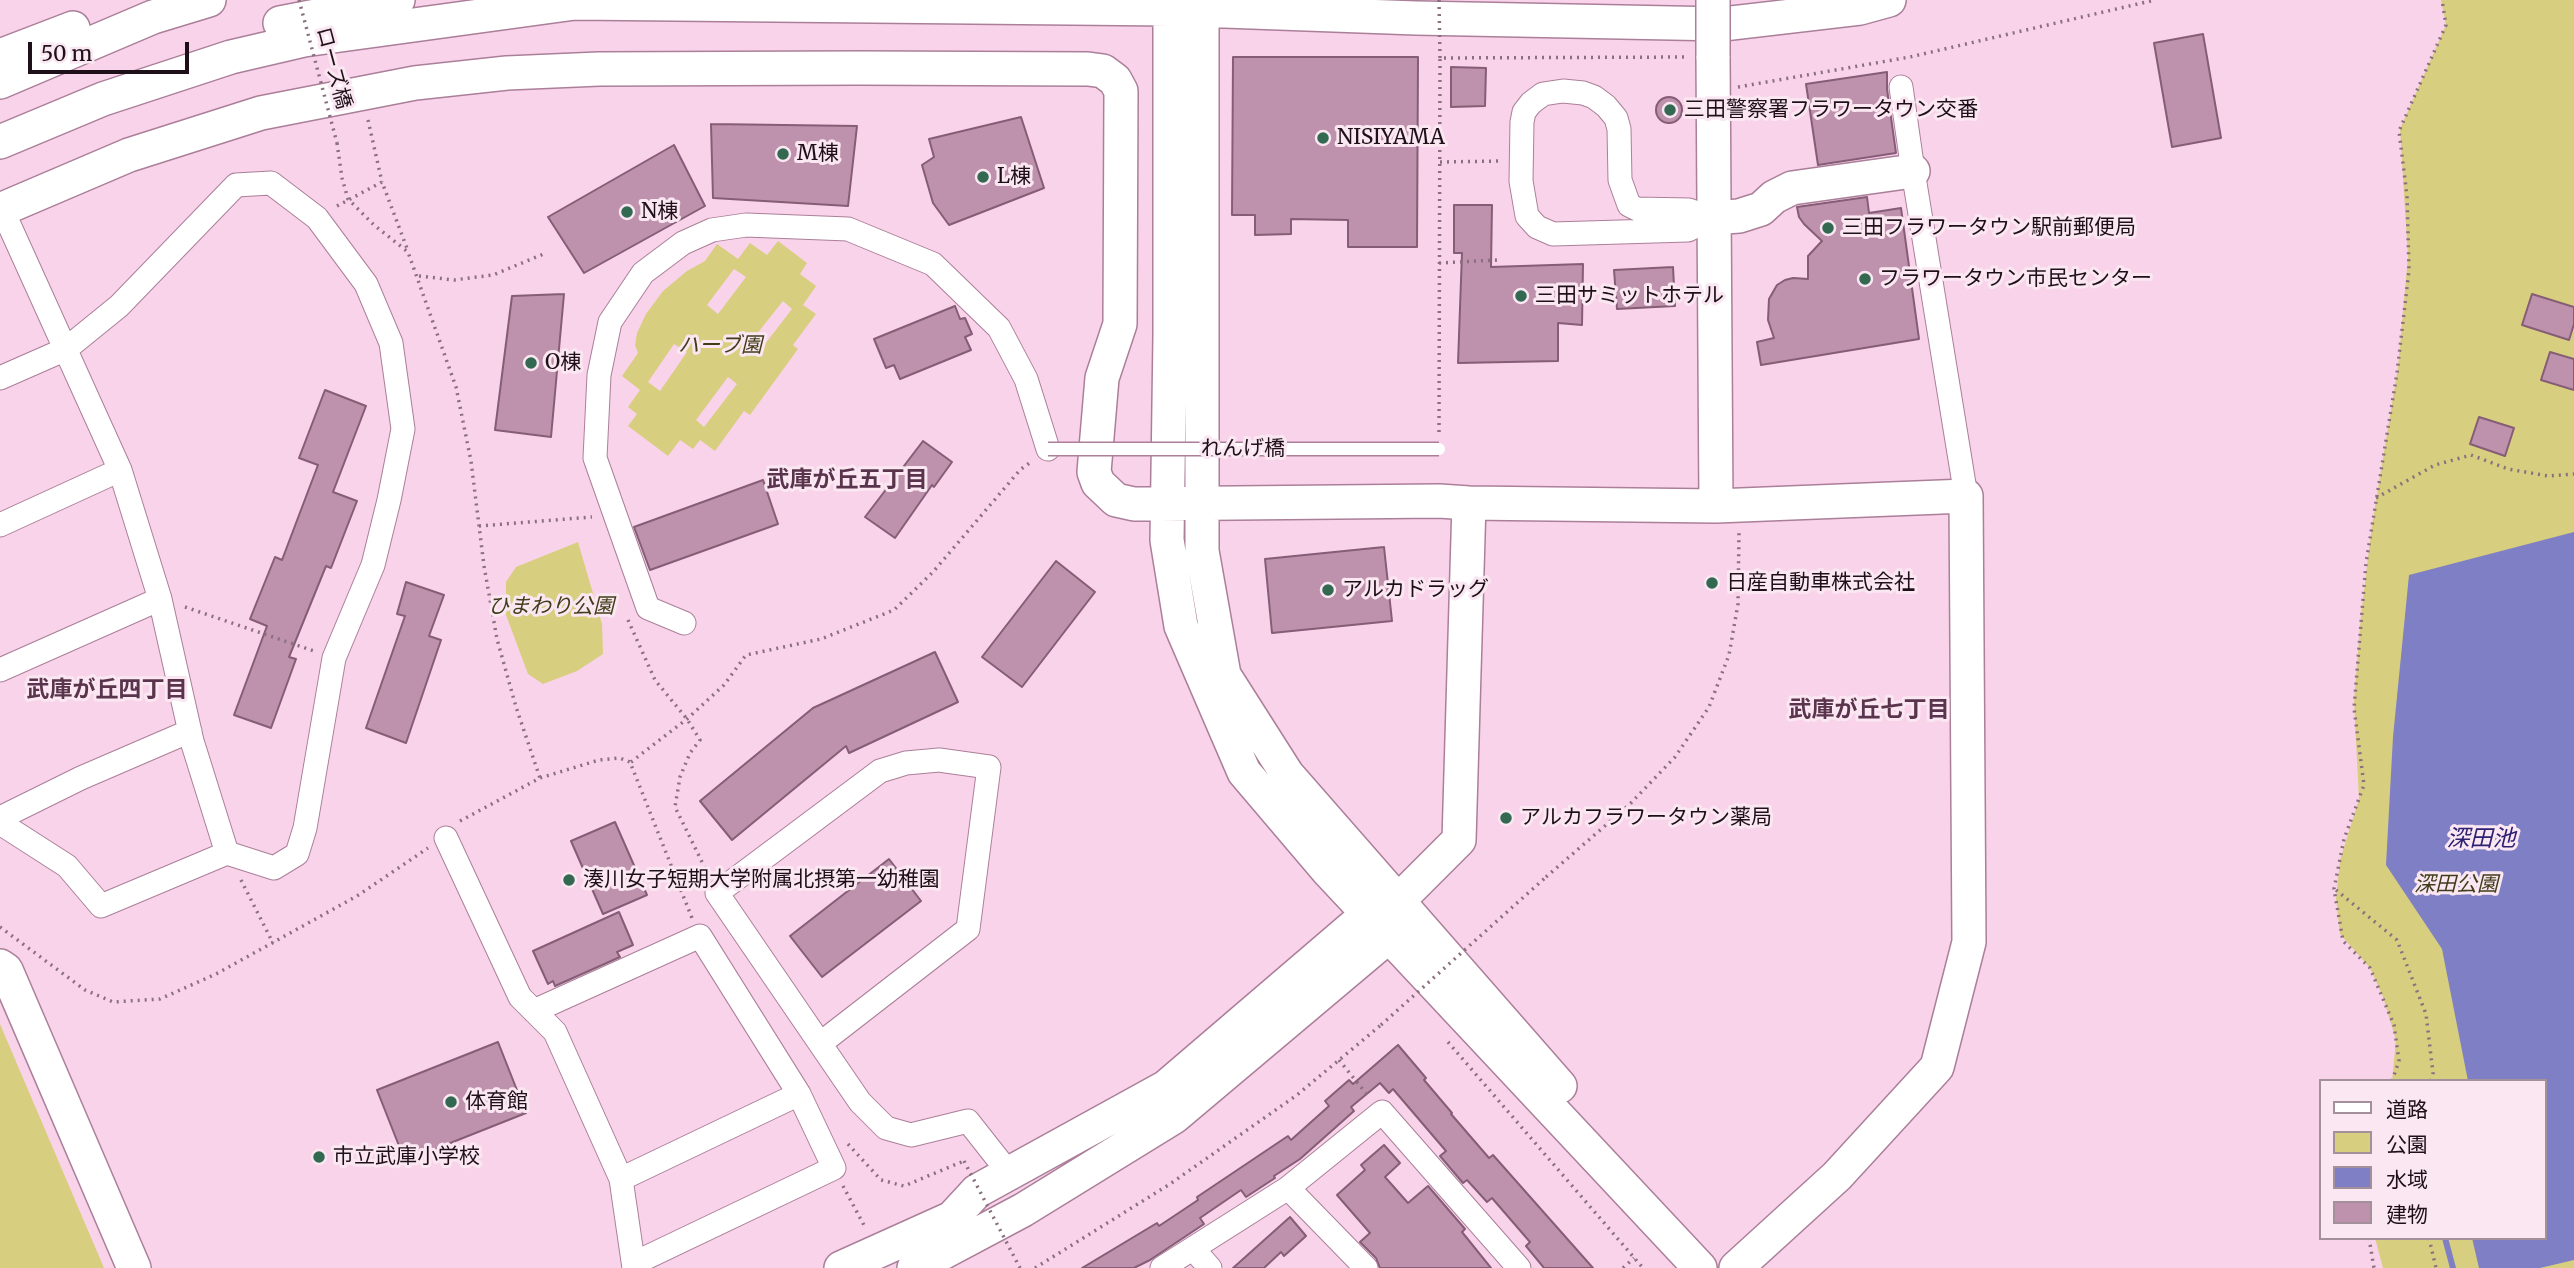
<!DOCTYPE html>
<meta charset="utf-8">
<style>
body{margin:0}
#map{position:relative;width:2574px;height:1268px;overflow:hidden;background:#f9d3ea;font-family:Merriweather,"Noto Sans JP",serif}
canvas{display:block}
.legend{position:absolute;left:2319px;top:1079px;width:228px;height:161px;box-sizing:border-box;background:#fae7f2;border:2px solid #a2919b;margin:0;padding:9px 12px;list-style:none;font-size:21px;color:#1e0f18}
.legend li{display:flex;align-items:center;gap:14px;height:35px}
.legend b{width:35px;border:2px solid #a2919b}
.scale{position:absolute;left:28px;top:42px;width:161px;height:32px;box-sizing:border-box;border:4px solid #1e0f18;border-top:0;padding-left:9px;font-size:21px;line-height:24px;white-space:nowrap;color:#1e0f18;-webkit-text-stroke:5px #fae7f2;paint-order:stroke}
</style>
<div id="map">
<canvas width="2574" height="1268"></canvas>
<ul class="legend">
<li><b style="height:9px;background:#fff"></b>道路</li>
<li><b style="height:19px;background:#d8ce7f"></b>公園</li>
<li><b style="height:19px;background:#7e7fc4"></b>水域</li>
<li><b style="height:19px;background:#be92ac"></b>建物</li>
</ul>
<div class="scale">50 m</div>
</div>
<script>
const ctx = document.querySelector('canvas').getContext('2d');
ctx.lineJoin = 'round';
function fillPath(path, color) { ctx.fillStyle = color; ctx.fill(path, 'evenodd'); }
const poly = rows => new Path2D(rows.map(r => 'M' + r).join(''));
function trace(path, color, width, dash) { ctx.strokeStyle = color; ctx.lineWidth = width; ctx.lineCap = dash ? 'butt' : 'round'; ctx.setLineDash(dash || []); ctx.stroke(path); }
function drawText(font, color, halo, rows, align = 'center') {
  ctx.font = font + ' Merriweather,"Noto Sans JP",serif'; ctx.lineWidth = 6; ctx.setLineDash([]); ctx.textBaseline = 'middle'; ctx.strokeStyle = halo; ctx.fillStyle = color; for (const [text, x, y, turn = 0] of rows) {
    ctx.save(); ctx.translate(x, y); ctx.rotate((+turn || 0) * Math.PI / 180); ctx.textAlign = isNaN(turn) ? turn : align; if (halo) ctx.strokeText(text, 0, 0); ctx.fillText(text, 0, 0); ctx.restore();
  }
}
fillPath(poly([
 [2441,0,2574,0,2574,1268,2383,1268,2375,1238,2544,1238,2544,1081,2392,1081,2396,1040,2383,997,2370,968,2340,934,2336,898,2340,860,2359,799,2354,701,2361,615,2372,525,2398,367,2408,257,2400,129,2446,25],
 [778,241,807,263,800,274,816,286,803,305,816,314,793,345,798,349,750,415,744,411,715,451,700,440,693,449,680,440,668,456,628,426,637,414,628,407,640,390,622,376,638,353,635,345,637,333,646,314,663,291,687,271,705,261,717,244,738,259,750,243,767,255],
 [734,269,746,277,718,314,707,305],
 [783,301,792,309,762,348,752,340],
 [674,344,687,352,660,391,648,382],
 [728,377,737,384,704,427,696,420],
 [578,542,602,624,603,654,577,671,543,684,528,674,506,615,506,582,516,567],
 [0,1024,104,1268,0,1268]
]), '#d8ce7f');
fillPath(poly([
 [2574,532,2574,1260,2540,1268,2479,1268,2472,1238,2544,1238,2544,1081,2468,1081,2442,949,2386,865,2393,737,2409,575]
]), '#7e7fc4');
trace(poly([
 [2445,1238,2453,1268]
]), '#7e7fc4', 6);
const building = poly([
 [2203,34,2221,138,2172,147,2154,43,2203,34],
 [1233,57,1418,57,1417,247,1348,247,1348,220,1291,219,1291,234,1255,235,1255,215,1232,215,1233,57],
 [1451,67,1486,68,1485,106,1451,107,1451,67],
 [1887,72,1887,89,1896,153,1818,165,1806,84,1887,72],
 '1656 110a13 13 0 1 1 26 0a13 13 0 1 1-26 0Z',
 [1021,117,1044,188,949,225,933,203,922,165,934,157,929,139,1021,117],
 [711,124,857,126,848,206,713,198,711,124],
 [674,145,705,206,584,273,548,217,674,145],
 [1867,197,1869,213,1901,208,1919,339,1761,365,1757,342,1774,338,1768,320,1769,299,1777,285,1785,280,1793,278,1808,279,1808,256,1822,241,1804,224,1799,217,1797,207,1867,197],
 [1454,205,1492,205,1491,267,1583,264,1582,325,1558,323,1558,361,1458,363,1462,253,1454,253,1454,205],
 [1673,267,1675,306,1617,309,1614,270,1673,267],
 [564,294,551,437,495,430,512,296,564,294],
 [2532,294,2574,307,2574,324,2569,340,2522,325,2532,294],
 [955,306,960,319,965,318,972,334,965,337,971,350,900,379,894,365,886,368,874,339,955,306],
 [2550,352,2574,359,2574,390,2541,380,2550,352],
 [325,390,366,406,333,492,357,501,331,568,326,566,289,657,296,659,271,728,234,715,267,626,250,619,275,557,282,560,318,465,299,458,325,390],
 [2479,417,2514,428,2505,456,2470,444,2479,417],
 [923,441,952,462,934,487,932,485,895,538,865,517,923,441],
 [763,480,778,524,650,570,634,527,763,480],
 [1384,547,1392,621,1272,633,1265,559,1384,547],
 [1056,561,1095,592,1022,687,982,657,1056,561],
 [406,582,444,595,429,636,441,640,406,743,366,728,405,616,397,614,406,582],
 [935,652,958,702,849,753,846,746,732,840,700,801,813,708,935,652],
 [615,822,647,895,603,914,571,841,615,822],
 [889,859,921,901,822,977,790,936,889,859],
 [619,912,633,945,617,952,620,957,555,986,553,981,548,984,533,951,619,912],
 [498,1042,526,1113,405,1161,377,1090,498,1042],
 [1398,1045,1426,1078,1424,1080,1452,1113,1451,1114,1489,1158,1493,1155,1593,1268,1544,1268,1526,1246,1530,1242,1492,1198,1487,1202,1467,1180,1463,1183,1440,1156,1446,1151,1393,1089,1389,1093,1380,1083,1351,1107,1354,1111,1300,1159,1274,1176,1275,1178,1246,1197,1241,1190,1200,1218,1204,1224,1150,1260,1134,1268,1082,1268,1157,1223,1159,1226,1198,1200,1197,1197,1288,1136,1291,1140,1329,1106,1325,1101,1349,1080,1353,1084,1398,1045],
 [1384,1145,1400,1163,1385,1177,1408,1203,1428,1186,1465,1229,1462,1232,1491,1268,1380,1268,1376,1258,1360,1242,1370,1233,1337,1195,1365,1170,1361,1165,1384,1145],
 [1290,1217,1306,1236,1284,1256,1281,1252,1264,1268,1233,1268,1290,1217]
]);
fillPath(building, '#be92ac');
trace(building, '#865d76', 2);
const street = poly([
 [1901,87,1913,171,1966,496],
 [1563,91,1583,93,1594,97,1606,106,1616,118,1619,129,1620,180,1629,205,1637,209,1689,210,1712,218,1688,230,1553,234,1537,227,1527,216,1521,181,1522,122,1524,112,1531,103,1543,94,1563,91],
 [0,378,66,349,119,306,236,185,271,183,317,218,366,284,391,343,403,429,389,500,373,565,334,658,305,828,297,854,274,868,227,853],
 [0,525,120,470],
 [684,623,648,608,595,458,599,375,610,322,643,273,683,243,712,230,746,225,848,229,933,264,999,328,1026,379,1048,449],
 [0,670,160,599],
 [0,818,81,778,190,731],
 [0,823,67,866,101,906,227,853,192,741,160,599,120,470,2,209],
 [446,838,520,997,555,1032,621,1179,634,1268],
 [534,1011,700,936,799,1094,834,1168,635,1263],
 [821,1043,968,929,989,767,939,760,906,763,880,771,717,893,860,1102,886,1128,911,1135,968,1121,1009,1173],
 [621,1179,799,1094],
 [1288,1188,1366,1268],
 [1194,1250,1210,1268],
 [1162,1268,1288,1188,1382,1112,1519,1268]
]);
const secondary = poly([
 [552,0,575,3,1170,9,1416,18,1723,24,1860,8,1889,0],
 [1170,0,1170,336,1167,540,1181,626,1244,772,1329,872,1700,1268],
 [1202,0,1202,551,1224,675,1287,774,1560,1086],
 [280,23,398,0],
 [0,56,73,28],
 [1713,56,1716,506],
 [0,82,153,17,209,0],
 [0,142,103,99,231,57,304,40,575,3],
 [0,210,129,155,261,113,415,83,507,73,599,69,859,68,1088,69,1103,71,1115,80,1121,91,1120,324,1102,378,1094,472,1098,483,1116,500,1134,504,1439,501,1469,503,1716,506,1966,496,1969,942,1937,1067,1837,1176,1736,1268],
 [1712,218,1739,216,1761,209,1774,197,1792,188,1913,171],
 [0,966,6,970,134,1268],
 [841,1268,952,1218,977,1191,1166,1087,1368,914,1398,901,1459,840,1469,503],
 [914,1268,1023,1210,1174,1117,1389,936,1394,917]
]);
trace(street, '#ab7f99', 25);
trace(secondary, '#ab7f99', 36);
trace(poly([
 [1738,87,1910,57,2155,0],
 [368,120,382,182],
 [337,143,342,178,348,199,374,225,408,252,456,387,471,461,484,566,497,639,516,707,540,778],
 [1440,162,1500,161],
 [337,206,382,182,408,251],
 [1439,263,1498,260],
 [419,276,454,280,493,275,546,253],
 [1439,432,1440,58,1687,57],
 [2376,498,2435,465,2471,455,2508,469,2548,476,2574,474],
 [479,526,592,517],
 [185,607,314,651],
 [628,620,655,680,687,719,700,740,690,753,680,777,675,807,707,872],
 [631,762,687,719,724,685,746,655,821,639,894,610,933,572,1020,470,1032,461],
 [460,821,540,778,599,760,620,758,630,762,692,918],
 [1546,877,1629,805,1675,757,1709,707,1729,655,1738,604,1739,532],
 [241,880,273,943],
 [2336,890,2397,940,2426,1014,2433,1073,2431,1081],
 [0,927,85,990,113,1002,160,999,216,974,357,896,428,848],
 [1448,1042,1643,1268],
 [1339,1060,1369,1097],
 [2392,1081,2399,1061,2394,1025,2370,968,2343,941,2334,889,2344,839,2364,785,2354,708,2366,563,2397,373,2409,270,2407,196,2399,131,2446,25,2442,0],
 [848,1144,881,1180,904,1186,964,1161],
 [843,1186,866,1229],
 [2369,1238,2374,1268],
 [2429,1238,2436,1268],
 [1035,1268,1170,1184,1297,1095,1381,1025],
 [1623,1268,1634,1258]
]), '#8a707f', 3.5, [2, 5]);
trace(street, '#fff', 23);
trace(secondary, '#fff', 33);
const laneBridge = poly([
 [1048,449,1439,449]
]);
const secondaryBridge = poly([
 [1713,56,1713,0]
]);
trace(laneBridge, '#ab7f99', 15, []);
trace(secondaryBridge, '#ab7f99', 36, []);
trace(poly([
 [299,0,337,143],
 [1439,0,1440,58],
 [1381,1025,1546,877],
 [964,1161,1020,1268]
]), '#8a707f', 3.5, [2, 5]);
trace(laneBridge, '#fff', 12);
trace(secondaryBridge, '#fff', 33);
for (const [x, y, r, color] of [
 [1670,110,7,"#326950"],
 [1323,138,7,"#326950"],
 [783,154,7,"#326950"],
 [983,177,7,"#326950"],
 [627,212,7,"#326950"],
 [1828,228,7,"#326950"],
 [1865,279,7,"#326950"],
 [1521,296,7,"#326950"],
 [531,363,7,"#326950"],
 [1712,583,7,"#326950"],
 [1328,590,7,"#326950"],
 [1506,818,7,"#326950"],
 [569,880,7,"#326950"],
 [451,1102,7,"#326950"],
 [319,1157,7,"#326950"]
]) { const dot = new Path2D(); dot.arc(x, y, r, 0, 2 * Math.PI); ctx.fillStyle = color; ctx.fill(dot); trace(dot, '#fae7f2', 2.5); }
drawText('21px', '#1e0f18', '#fae7f2', [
 ["ローズ橋",333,68,75],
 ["れんげ橋",1243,449]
]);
drawText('21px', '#1e0f18', '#fae7f2', [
 ["三田警察署フラワータウン交番",1684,110],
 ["NISIYAMA",1337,138],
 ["M棟",797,154],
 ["L棟",997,177],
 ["N棟",641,212],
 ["三田フラワータウン駅前郵便局",1842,228],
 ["フラワータウン市民センター",1879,279],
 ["三田サミットホテル",1535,296],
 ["O棟",545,363],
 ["日産自動車株式会社",1726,583],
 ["アルカドラッグ",1342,590],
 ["アルカフラワータウン薬局",1520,818],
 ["湊川女子短期大学附属北摂第一幼稚園",583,880],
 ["体育館",465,1102],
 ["市立武庫小学校",333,1157]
], 'left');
drawText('italic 21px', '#413d1a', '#fae7f2', [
 ["ハーブ園",720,346],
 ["ひまわり公園",551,607],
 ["深田公園",2456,885]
]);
drawText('bold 23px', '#5a344c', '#fae7f2', [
 ["武庫が丘五丁目",847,480],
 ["武庫が丘四丁目",107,690],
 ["武庫が丘七丁目",1869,710]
]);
drawText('italic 23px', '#2c2172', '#fae7f2', [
 ["深田池",2481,839]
]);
</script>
